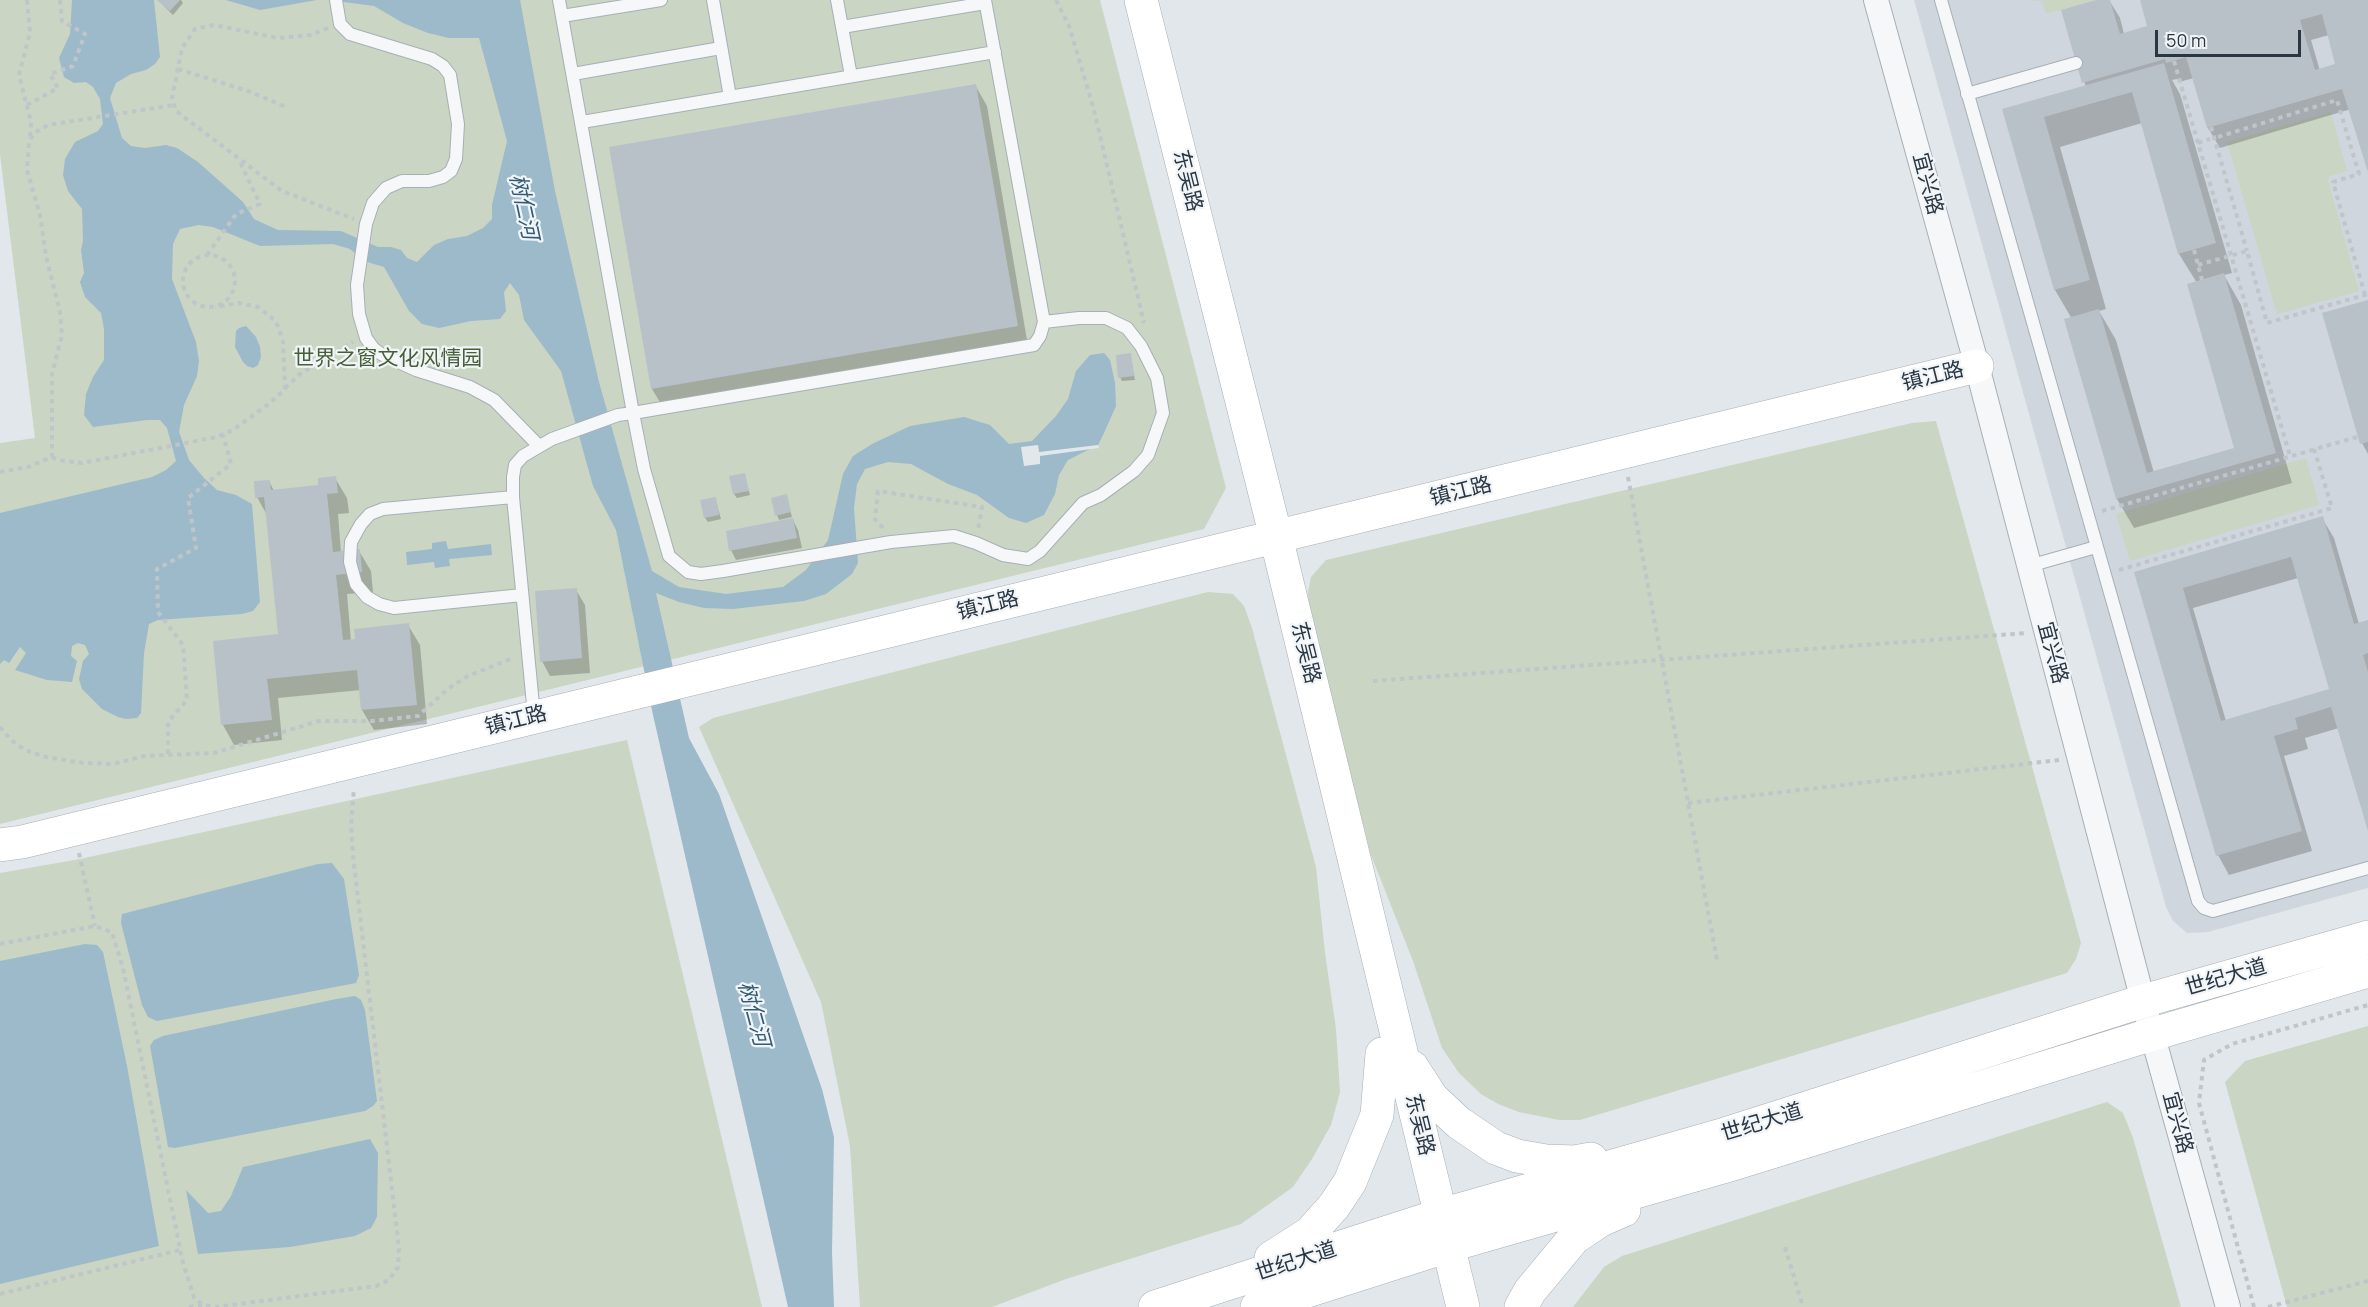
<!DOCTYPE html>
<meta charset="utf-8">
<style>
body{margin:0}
#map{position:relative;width:2368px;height:1307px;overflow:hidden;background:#e2e7eb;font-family:Manrope,sans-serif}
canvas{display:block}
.scale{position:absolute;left:2155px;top:30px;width:146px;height:27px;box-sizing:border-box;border:3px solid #2a3743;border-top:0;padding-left:8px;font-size:18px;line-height:21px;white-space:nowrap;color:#2a3743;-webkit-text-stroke:4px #f2f5f8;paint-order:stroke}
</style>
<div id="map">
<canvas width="2368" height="1307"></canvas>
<div class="scale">50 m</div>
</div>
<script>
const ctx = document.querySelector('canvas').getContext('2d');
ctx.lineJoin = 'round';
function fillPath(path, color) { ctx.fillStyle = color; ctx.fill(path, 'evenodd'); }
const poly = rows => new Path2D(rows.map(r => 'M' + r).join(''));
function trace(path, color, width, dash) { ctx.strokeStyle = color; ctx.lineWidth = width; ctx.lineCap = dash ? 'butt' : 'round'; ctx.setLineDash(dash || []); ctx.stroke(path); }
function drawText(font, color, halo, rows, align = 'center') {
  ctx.font = font + ' Manrope,"Noto Sans SC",sans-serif'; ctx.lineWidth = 4.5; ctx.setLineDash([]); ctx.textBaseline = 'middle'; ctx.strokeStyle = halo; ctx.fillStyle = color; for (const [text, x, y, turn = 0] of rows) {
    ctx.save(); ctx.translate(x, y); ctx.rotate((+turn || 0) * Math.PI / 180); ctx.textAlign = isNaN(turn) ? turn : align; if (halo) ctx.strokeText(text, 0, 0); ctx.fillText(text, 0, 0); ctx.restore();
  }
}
fillPath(poly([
 [1914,0,2368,0,2368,888,2208,932,2187,933,2173,921,2166,907]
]), '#d0d6dd');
fillPath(poly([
 [0,0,1100,0,1226,488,1204,529,0,824,0,443,35,438,0,154],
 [2027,0,2096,0,2046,14,2042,1],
 [2331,112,2347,171,2330,176,2328,180,2359,291,2277,314,2227,142],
 [1936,421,2081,943,2076,959,2067,973,1580,1120,1559,1120,1519,1112,1498,1104,1481,1094,1459,1073,1442,1048,1413,961,1371,855,1309,612,1308,592,1311,577,1326,560,1912,423],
 [2306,458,2319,505,2130,561,2116,514],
 [1208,592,1233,594,1244,606,1252,628,1316,867,1325,953,1336,1029,1340,1092,1331,1125,1312,1159,1293,1187,1241,1224,1066,1279,992,1307,860,1307,850,1146,821,1002,699,727,713,718],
 [627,740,762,1307,0,1307,0,873,80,859],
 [2368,1026,2368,1307,2287,1307,2225,1082,2245,1061],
 [2107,1102,2123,1113,2133,1138,2181,1307,1573,1307,1604,1267,1622,1256]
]), '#cad5c3');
fillPath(poly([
 [72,0,154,0,160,57,155,64,146,70,131,74,116,83,110,98,122,138,131,146,145,148,166,145,177,148,198,162,243,202,254,219,278,230,341,231,378,247,391,247,401,250,407,258,417,262,434,245,448,239,467,236,483,228,492,219,492,205,507,141,479,38,449,38,428,33,403,23,374,6,329,0,520,0,555,191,599,382,652,571,679,587,726,594,783,587,806,570,828,540,843,474,853,456,872,444,910,426,964,417,990,425,1009,444,1032,441,1056,416,1068,399,1076,371,1090,355,1104,353,1110,360,1115,383,1116,406,1104,433,1098,445,1068,460,1059,475,1055,494,1044,515,1026,523,1009,518,977,495,948,484,911,464,888,462,865,469,857,484,854,508,858,563,852,574,826,594,804,601,733,609,704,608,679,602,656,593,689,738,719,794,822,1089,834,1137,832,1252,834,1307,788,1307,653,715,616,530,593,486,561,371,524,320,519,295,510,283,504,292,506,311,500,319,471,321,439,328,422,324,409,311,384,267,364,261,350,249,333,244,260,246,213,227,199,225,180,229,173,244,172,279,196,342,199,361,197,376,184,405,179,432,189,460,204,478,217,490,236,495,252,504,260,602,253,611,242,614,158,620,149,624,144,653,141,713,137,718,126,719,118,717,102,709,82,689,79,679,83,661,89,654,85,645,78,643,72,646,71,656,77,661,72,682,47,680,15,670,26,653,20,647,9,663,4,660,0,664,0,513,152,477,166,470,176,461,167,428,160,420,147,420,93,427,84,415,86,394,93,377,104,360,104,329,101,313,85,297,80,282,84,273,81,250,83,241,82,209,68,191,63,175,65,159,75,142,98,131,103,124,100,99,93,87,86,82,74,83,64,77,59,58,70,34],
 [226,0,317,0,260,10],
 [246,326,256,337,260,347,261,357,258,365,253,368,247,366,243,362,235,347,236,331,239,328],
 [446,541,448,549,491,544,492,555,449,559,450,566,435,568,434,562,407,565,406,552,432,549,432,543],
 [332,863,344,879,359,975,356,983,157,1021,148,1017,142,1005,121,923,122,914,318,864],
 [85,944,97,945,103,952,127,1066,159,1246,0,1284,0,961],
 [355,996,361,1000,365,1010,377,1101,373,1106,365,1111,175,1148,168,1147,150,1046,154,1040,163,1036,336,999],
 [370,1139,378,1153,377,1217,371,1228,355,1236,290,1247,198,1254,186,1190,208,1213,221,1211,231,1196,243,1167]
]), '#9dbacb');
fillPath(poly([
 [1038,445,1039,452,1098,445,1099,448,1040,456,1040,464,1024,466,1021,447]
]), '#e2e7eb');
fillPath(poly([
 [158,0,181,0,183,3,173,15],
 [2101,0,2109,0,2120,18,2124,34,2149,27,2141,0,2368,0,2368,167,2351,109,2220,148,2208,128,2194,78,2179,82,2177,79,2172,80,2180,94,2232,273,2224,275,2241,305,2292,483,2134,528,2117,499,2065,321,2072,319,2055,290,2004,110,2086,87,2063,11],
 [2329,35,2340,75,2320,71,2311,40],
 [2142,123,2179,254,2197,283,2236,449,2154,473,2116,340,2099,311,2106,309,2060,147],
 [975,85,987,106,1028,346,664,409,652,389],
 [2368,301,2368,454,2362,443],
 [1130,354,1135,380,1122,381,1120,377],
 [744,474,750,495,737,498,734,494],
 [335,478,347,498,349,513,338,514,341,553,359,551,371,571,373,592,347,594,351,641,408,625,420,645,427,724,374,730,362,710,361,690,278,698,282,740,234,745,223,725,214,642,280,636,268,517,257,497,269,481,274,491,320,487],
 [786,496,792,517,779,520,777,515],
 [715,498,721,519,708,522,705,518],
 [2322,518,2334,538,2359,624,2368,621,2368,827,2339,728,2305,738,2308,749,2284,756,2312,851,2229,875,2218,855,2136,573],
 [2298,578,2331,690,2226,721,2193,608],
 [793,520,798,530,802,548,736,560,731,550],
 [576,590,585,605,590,673,550,676,542,661]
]), '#0003');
fillPath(poly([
 [157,0,180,0,170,11],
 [2096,0,2110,0,2120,34,2147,26,2140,0,2368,0,2368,172,2342,89,2207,128,2186,57,2166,63,2165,59,2082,83,2061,10],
 [2322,14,2335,64,2315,70,2300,20],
 [2164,63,2216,243,2178,254,2132,92,2044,117,2090,280,2054,290,2002,109],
 [976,84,1018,326,651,389,609,147],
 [2224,273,2276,453,2116,499,2064,319,2099,309,2147,473,2234,448,2187,284],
 [2368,300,2368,442,2360,444,2322,313],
 [1131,353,1134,376,1118,378,1116,355],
 [745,473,749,491,733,494,729,476],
 [336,476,338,493,327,494,333,552,360,549,362,572,336,575,343,640,355,639,354,629,409,623,417,705,361,710,357,670,267,679,272,720,221,725,213,641,278,634,264,497,255,498,254,481,270,480,271,490,318,485,318,478],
 [787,494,791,512,775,516,771,498],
 [716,497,719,515,704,518,700,500],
 [2323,516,2354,624,2368,620,2368,653,2363,655,2368,672,2368,831,2331,707,2295,718,2298,729,2274,736,2302,831,2216,856,2134,572],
 [2291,557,2329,689,2221,721,2183,588],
 [793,518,797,538,729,551,726,531],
 [577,588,582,658,540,662,535,591]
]), '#b9c1c8');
const lane = poly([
 [336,0,340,24,350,34,432,59,443,66,450,75,458,124,456,159,451,171,443,177,429,181,402,181,386,188,373,203,366,224,357,285,359,314,366,338,373,348,381,354,416,370,470,387,494,400,539,446],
 [559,0,633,413,1034,345,1040,336,1044,322,985,0],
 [713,0,730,97],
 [837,0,851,76],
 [1941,0,2198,901,2204,908,2213,911,2368,868],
 [562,16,661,0],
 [842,27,985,3],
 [573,74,721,48],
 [1967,94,2076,63],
 [582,122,995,52],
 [513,497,383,509,370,514,361,524,351,542,350,562,356,584,367,597,379,604,394,608,522,595],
 [2029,566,2096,547],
 [534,715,513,497,513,477,515,465,523,456,552,439,618,415,633,413,644,469,669,556,688,572,701,574,723,571,891,542,954,536,976,543,1003,555,1028,559,1040,551,1083,503,1101,495,1134,471,1148,455,1163,413,1157,378,1141,346,1127,328,1106,318,1079,318,1044,322]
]);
const street = poly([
 [1876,0,1977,366,2143,1001,2228,1307]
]);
const secondary = poly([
 [1141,0,1276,537,1463,1307],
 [0,845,22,842,1977,366],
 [1412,1067,1432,1098,1459,1123,1496,1148,1517,1156,1546,1161,1574,1162,1591,1159],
 [1271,1258,1310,1233,1334,1206,1350,1182,1377,1115,1382,1054],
 [1155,1307,1441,1215,1725,1134,2143,1001,2368,937],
 [1257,1307,1448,1246,1730,1165,2153,1034,2368,971],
 [1521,1307,1530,1291,1574,1238,1599,1221,1624,1210]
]);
trace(lane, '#a7afb5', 14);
trace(street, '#a7afb5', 26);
trace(secondary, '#a7afb5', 34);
trace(poly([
 [27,0,30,32,19,75,31,122,30,140],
 [1056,0,1069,26,1094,110,1144,323],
 [328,28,311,35,278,38,214,25,195,29,182,48,172,98,176,111,282,191,354,219],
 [2174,61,2290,456],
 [178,69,251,92,288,108],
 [27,105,58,88,50,74,73,66,85,34,62,21,60,0],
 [2211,127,2247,251],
 [2218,137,2337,100,2359,174,2333,182,2365,295],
 [2198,143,2210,139],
 [2194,250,2202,280],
 '183 281a26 26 0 1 1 52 0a26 26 0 1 1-52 0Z',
 [207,255,236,214,260,204,239,160],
 [2198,265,2247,251,2267,323,2368,294],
 [285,388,300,374,353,342],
 [52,457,58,460,82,463,217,437,233,430,270,403,285,389,283,341,278,326,271,317,258,307,239,303,215,307],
 [0,472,28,467,52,457,52,374,62,335,60,312,46,256,40,215,27,170,29,143,34,133,48,125,174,105],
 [1628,477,1717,960],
 [2102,511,2357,437],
 [883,528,875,519,878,491,982,507,978,530],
 [2119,570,2332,508,2314,449],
 [1373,681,2027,633],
 [0,727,11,740,25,750,46,757,83,763,113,764,144,756,214,753,319,721,373,721,418,716,449,688,468,676,513,658],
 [168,754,168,722,187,700,183,645,158,612,157,569,196,548,188,498,231,464,223,435],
 [1688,803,2059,760],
 [79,853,95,926],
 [0,944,95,926,112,932,123,968,183,1263,194,1297,203,1305,216,1307,376,1286,389,1280,398,1267,399,1249,353,856,351,825,354,788],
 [1785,1247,1803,1307],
 [0,1294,180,1250],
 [189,1307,202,1305],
 [2254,1307,2199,1103,2204,1060,2232,1044,2368,1005],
 [2268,1307,2368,1281]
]), '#c0c5ca', 4, [4.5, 4.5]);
trace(lane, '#f5f7f9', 12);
trace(street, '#f5f7f9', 24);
trace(secondary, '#fff', 33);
drawText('21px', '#2a3743', '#f2f5f8', [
 ["东吴路",1187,181,76],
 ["宜兴路",1927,184,75],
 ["镇江路",1933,377,-14],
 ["镇江路",1461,492,-14],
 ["镇江路",988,606,-14],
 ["东吴路",1305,653,76],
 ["宜兴路",2052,653,75],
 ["镇江路",516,721,-14],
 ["世纪大道",2226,978,-16],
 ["世纪大道",1762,1123,-17],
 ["宜兴路",2177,1123,75],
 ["东吴路",1419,1125,76],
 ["世纪大道",1296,1262,-18]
]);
drawText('21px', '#455f37', '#f2f5f8', [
 ["世界之窗文化风情园",388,359]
]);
drawText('italic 22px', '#335c77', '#f2f5f8', [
 ["树仁河",523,207,78],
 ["树仁河",753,1014,75]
]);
</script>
